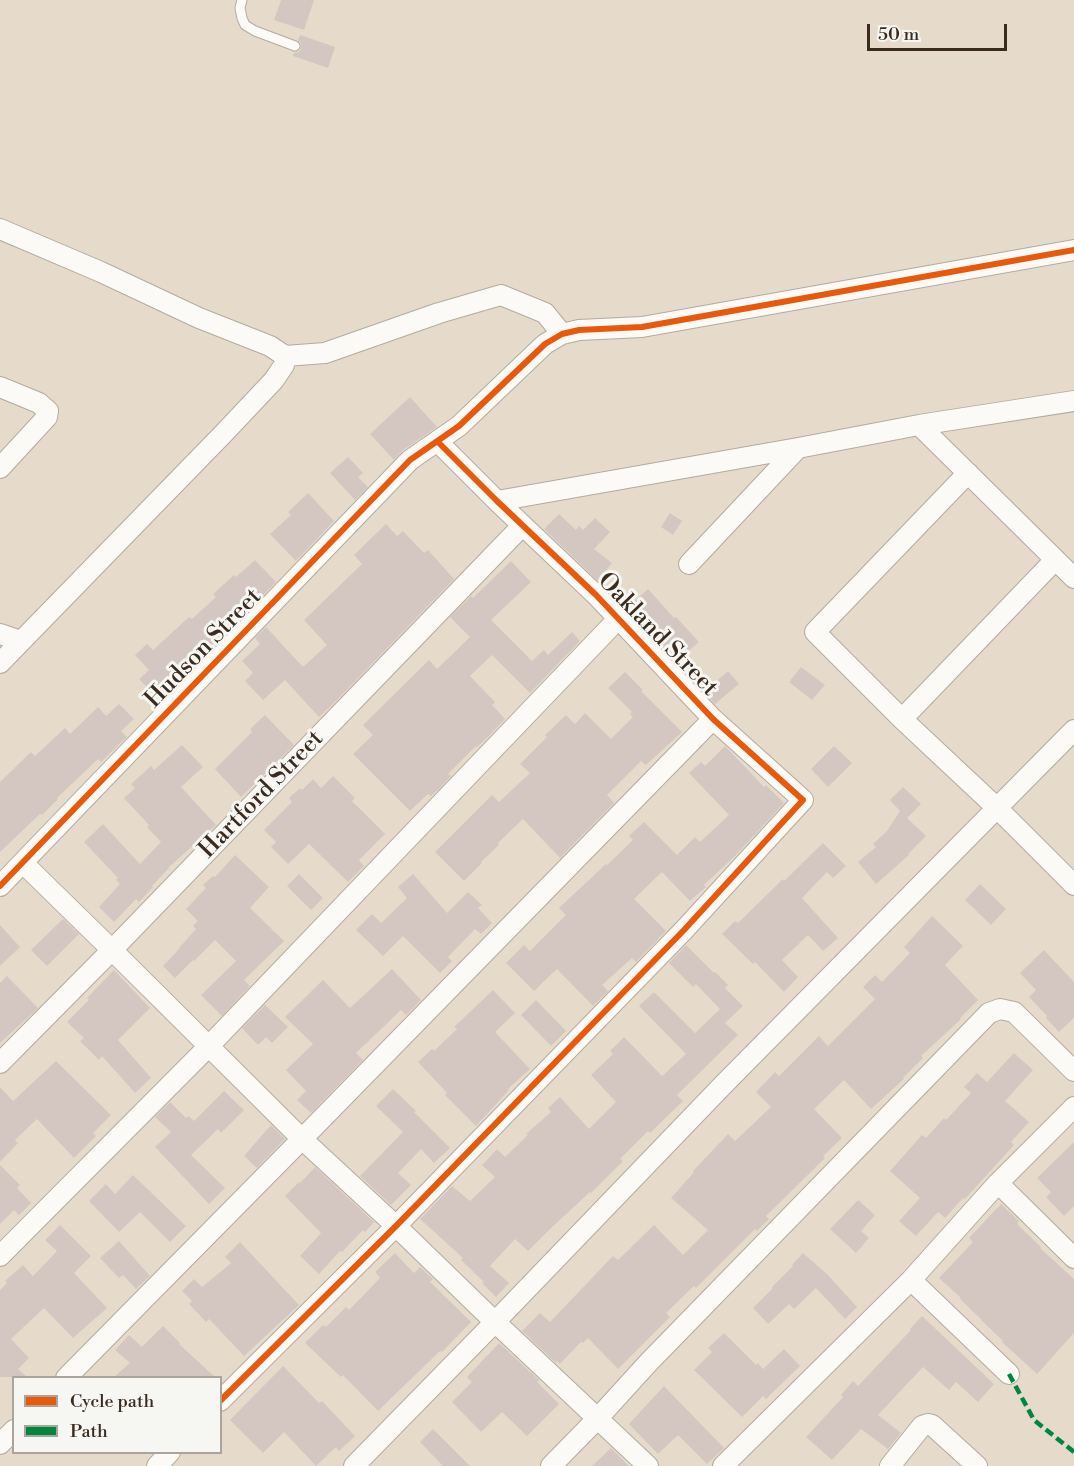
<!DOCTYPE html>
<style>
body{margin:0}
#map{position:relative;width:1074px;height:1466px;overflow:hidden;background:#e6dbca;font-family:"Libre Bodoni",serif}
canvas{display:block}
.legend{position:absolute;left:12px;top:1376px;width:210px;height:78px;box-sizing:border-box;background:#f6f6f2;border:2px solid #aba49d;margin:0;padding:8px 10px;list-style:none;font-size:18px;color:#3b2a1e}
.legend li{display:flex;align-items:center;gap:12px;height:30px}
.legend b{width:30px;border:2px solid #aba49d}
.scale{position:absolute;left:867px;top:24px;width:140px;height:27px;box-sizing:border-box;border:3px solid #3b2a1e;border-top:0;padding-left:8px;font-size:18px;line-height:21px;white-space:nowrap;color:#3b2a1e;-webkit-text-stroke:4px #f6f6f2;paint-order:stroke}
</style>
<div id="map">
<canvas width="1074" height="1466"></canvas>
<ul class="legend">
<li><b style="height:8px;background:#e8590c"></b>Cycle path</li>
<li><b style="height:8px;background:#00873e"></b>Path</li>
</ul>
<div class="scale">50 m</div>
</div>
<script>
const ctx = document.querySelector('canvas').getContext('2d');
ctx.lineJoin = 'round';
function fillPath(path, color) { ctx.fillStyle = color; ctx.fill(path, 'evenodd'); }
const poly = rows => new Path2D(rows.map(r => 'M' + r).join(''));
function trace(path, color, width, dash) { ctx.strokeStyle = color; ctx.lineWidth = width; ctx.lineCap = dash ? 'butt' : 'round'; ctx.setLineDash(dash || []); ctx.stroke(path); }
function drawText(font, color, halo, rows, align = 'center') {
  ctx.font = font + ' "Libre Bodoni",serif'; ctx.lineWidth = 6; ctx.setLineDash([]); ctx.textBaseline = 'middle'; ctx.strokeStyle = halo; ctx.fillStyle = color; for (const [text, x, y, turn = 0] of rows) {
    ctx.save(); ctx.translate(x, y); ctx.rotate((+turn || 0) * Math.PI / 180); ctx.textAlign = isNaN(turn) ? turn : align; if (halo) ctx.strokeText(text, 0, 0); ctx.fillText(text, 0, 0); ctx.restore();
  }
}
fillPath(poly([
 [281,0,314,0,304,30,274,20],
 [300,35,335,47,328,68,293,56,294,53,299,52,301,48,301,44,298,40],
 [410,397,437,427,403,450,394,460,370,434],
 [348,457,363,473,358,477,368,487,355,500,330,473],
 [308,493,334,521,296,561,270,534,291,515,288,512],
 [670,513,682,521,673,535,661,527],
 [559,514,576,530,579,526,583,530,595,518,610,532,594,549,612,563,598,581,544,529],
 [386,524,397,536,403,531,424,553,428,550,454,579,332,705,319,717,285,680,263,700,245,681,253,673,242,661,260,644,255,638,266,627,302,666,304,666,327,645,304,620,362,564,354,555],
 [255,560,276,582,238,621,210,647,211,649,170,692,167,689,157,698,139,679,149,670,135,655,147,644,153,650,189,617,192,619,216,597,213,594,234,575,236,577],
 [511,561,531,582,491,620,532,661,544,650,548,655,572,632,580,641,530,693,492,655,470,676,495,702,492,705,505,719,489,736,477,747,476,746,448,774,451,776,438,790,431,796,428,794,410,811,353,754,373,735,363,725,429,660,437,669,470,637,450,617,471,596,473,598],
 [648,589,674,618,676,617,699,642,686,653,683,649,672,658,626,609],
 [801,667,825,685,812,700,789,682],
 [728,671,739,684,715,704,704,692],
 [625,672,643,690,641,691,682,732,646,765,641,761,607,795,614,803,560,858,523,819,498,843,499,845,481,862,482,863,464,881,435,852,492,795,499,802,530,773,520,764,547,737,545,735,566,715,575,724,585,713,611,739,633,717,630,714,632,712,608,688],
 [119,704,134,719,121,731,127,737,101,762,98,759,57,798,58,799,42,815,40,814,0,852,0,782,31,752,35,756,65,728,70,734,98,707,106,716],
 [265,715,294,745,241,797,215,769,252,732,250,729],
 [182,745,203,767,181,787,216,825,169,867,169,868,152,886,153,887,139,902,136,899,114,922,99,907,120,884,116,880,118,878,84,842,103,824,140,864,161,842,147,827,149,825,124,798,135,788,131,784,151,766,154,770],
 [725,746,764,787,766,785,784,803,735,856,704,885,706,887,690,901,662,872,634,899,666,931,636,962,632,958,602,985,608,991,593,1006,557,969,534,991,506,963,524,945,530,951,566,915,559,908,606,864,607,865,633,840,629,836,644,822,677,855,695,837,700,842,729,815,689,773,701,762,705,766],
 [834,746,852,763,828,787,811,769],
 [333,776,355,798,352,801,385,834,359,860,364,866,348,882,309,844,288,864,271,847,276,842,264,830,292,802,289,798,300,788,302,790,313,779,321,788],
 [903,787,921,804,907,818,926,836,908,854,909,855,876,884,858,862,876,847,873,844,887,831,900,811,890,800],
 [823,843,846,866,833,878,827,872,802,898,838,938,823,951,808,935,782,960,798,977,784,992,755,962,753,964,722,934,735,921,738,923,783,879,784,881],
 [235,855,269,887,250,908,284,941,244,980,250,986,222,1016,201,995,236,961,215,940,194,961,193,960,175,978,163,966,180,948,179,948,196,929,193,926,198,921,186,909,206,888,203,885,213,876,215,877],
 [299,874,323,898,311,910,287,886],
 [413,874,447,913,468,892,482,905,478,908,492,923,481,934,475,929,448,957,452,961,440,973,403,936,383,956,356,930,372,914,381,923,407,898,398,887],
 [980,884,1006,909,991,925,965,900],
 [932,916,963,946,945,965,978,1000,960,1018,961,1019,921,1056,923,1058,903,1078,904,1079,871,1109,844,1080,814,1109,842,1138,823,1156,825,1158,766,1216,769,1219,757,1231,755,1229,696,1288,694,1286,666,1313,670,1317,618,1369,588,1338,583,1343,581,1342,560,1364,557,1361,556,1363,522,1331,540,1313,550,1322,613,1256,618,1260,654,1225,683,1255,708,1230,671,1198,694,1172,693,1171,728,1134,735,1141,771,1107,756,1092,775,1072,779,1076,819,1036,828,1046,875,999,863,987,875,975,882,982,910,953,904,947],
 [63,919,79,934,47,966,31,950],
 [0,925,20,947,0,966],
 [686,945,714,973,715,972,728,985,725,988,743,1006,725,1023,738,1035,677,1095,683,1101,650,1133,648,1131,620,1159,623,1161,591,1193,590,1192,549,1230,528,1251,515,1239,490,1266,509,1283,496,1297,482,1283,484,1282,461,1260,463,1258,420,1219,452,1186,470,1201,495,1177,482,1165,497,1149,505,1157,528,1135,526,1134,551,1112,548,1108,560,1097,589,1129,616,1102,591,1075,613,1054,610,1051,624,1037,662,1076,686,1054,639,1006,654,992,695,1033,720,1009,696,984,693,987,669,963],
 [1044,950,1074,982,1074,1018,1059,1032,1046,1018,1047,1016,1029,997,1036,990,1020,973],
 [392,969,421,1000,406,1015,401,1010,356,1053,363,1060,311,1113,297,1100,306,1091,286,1070,313,1044,285,1017,323,980,350,1008],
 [114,970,150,1008,118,1040,151,1078,135,1093,102,1056,99,1060,80,1041,84,1038,67,1022,89,1000,87,998],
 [7,976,38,1008,0,1043,0,983],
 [493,990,515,1013,495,1032,530,1069,508,1089,509,1090,476,1126,445,1095,447,1093,418,1062,432,1049,434,1051,457,1029,454,1027],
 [536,1000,566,1031,551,1046,521,1015],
 [265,1005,288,1027,272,1043,266,1037,258,1045,242,1028],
 [1014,1053,1033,1070,1005,1101,1029,1122,1011,1142,1014,1145,965,1199,963,1198,945,1218,938,1212,916,1236,899,1221,920,1198,890,1171,922,1135,926,1138,944,1118,946,1120,971,1093,964,1087,977,1073,987,1082],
 [56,1061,111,1115,93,1133,96,1136,74,1158,37,1119,15,1140,18,1143,0,1162,0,1087,13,1101],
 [393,1089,416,1111,414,1112,450,1148,434,1163,421,1149,398,1173,411,1185,391,1205,360,1176,403,1132,376,1106],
 [224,1091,244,1110,221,1133,218,1129,191,1155,225,1188,209,1204,155,1147,171,1132,155,1117,170,1102,186,1118,189,1116,194,1121],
 [271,1125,285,1139,257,1168,244,1156],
 [1074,1142,1074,1206,1064,1216,1046,1197,1051,1192,1037,1178],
 [0,1165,20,1185,17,1188,31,1203,19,1215,14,1210,0,1224],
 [315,1167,374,1222,365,1232,363,1230,342,1252,340,1251,319,1274,300,1256,321,1233,285,1196,299,1182,300,1183],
 [133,1175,186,1226,170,1242,140,1212,119,1232,89,1201,106,1184,115,1194],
 [858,1200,875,1215,861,1231,869,1238,856,1253,830,1229],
 [1001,1204,1019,1221,1017,1224,1041,1247,1040,1248,1074,1279,1074,1333,1037,1374,1002,1342,1003,1341,981,1320,982,1320,960,1299,961,1298,939,1278,973,1242,969,1238],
 [60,1225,91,1256,74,1273,107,1308,73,1338,44,1308,11,1339,29,1358,18,1369,27,1377,0,1377,0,1290,7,1283,5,1281,23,1265,33,1276,57,1251,45,1240],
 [119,1241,150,1276,136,1289,123,1275,119,1278,100,1258],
 [240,1242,299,1305,244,1356,209,1319,206,1322,189,1304,192,1301,182,1291,194,1279,202,1287,231,1263,225,1257],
 [395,1253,414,1273,420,1267,433,1279,430,1282,471,1322,442,1352,440,1351,378,1411,343,1375,341,1377,305,1343,323,1325,326,1327,346,1307,349,1310,380,1278,375,1272],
 [803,1253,827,1274,857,1307,845,1319,816,1288,794,1309,789,1304,768,1324,753,1308,773,1288,772,1287,793,1266,792,1265],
 [922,1316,994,1384,978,1402,956,1382,949,1390,923,1367,878,1415,901,1433,888,1449,861,1429,832,1460,806,1437,843,1397,841,1395,853,1381,858,1386,911,1330,910,1329],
 [163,1326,180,1343,179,1344,215,1377,114,1377,130,1363,115,1350,129,1335,142,1347],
 [724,1333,756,1365,758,1363,763,1369,784,1349,800,1366,766,1399,763,1396,742,1417,694,1370,712,1352,708,1348],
 [499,1343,539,1380,537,1382,559,1404,527,1436,502,1412,481,1432,452,1402,472,1382,467,1377],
 [283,1366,319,1403,322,1401,355,1436,339,1451,336,1447,316,1466,284,1432,263,1453,230,1420],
 [664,1386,724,1448,707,1464,678,1435,658,1454,629,1424],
 [433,1429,470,1466,443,1466,420,1442],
 [611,1448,629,1466,592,1466]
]), '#d4c7c2');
const service = poly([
 [242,0,240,8,242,18,245,25,255,31,295,46]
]);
const minor = poly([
 [0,229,101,272,199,318,270,346,285,356,284,365,274,380,224,433,0,663],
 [285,356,325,353,439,313,501,295,545,313,562,334],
 [0,387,39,403,48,411,47,417,0,468],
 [919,425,1074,578],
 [497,501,798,448,919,425,1074,401],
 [1055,560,902,719,997,808,1074,885],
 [689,564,798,448],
 [0,634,20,641],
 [902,719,815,632,968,473],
 [23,863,112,950,302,1139,396,1226,495,1322,648,1466],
 [0,886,410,460,459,426,545,344,562,334,579,330,642,327,1074,250],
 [0,1063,112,950,522,526],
 [998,1183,1074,1258],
 [0,1256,208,1047,618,619],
 [911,1280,1009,1374],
 [66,1378,302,1139,713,719],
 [220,1401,396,1226,684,930,803,800,713,719,596,595,497,501,438,442],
 [0,1444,14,1430],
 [157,1466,170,1452],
 [354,1466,495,1322,724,1084,1074,730],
 [551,1466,598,1418,649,1362,989,1013,1000,1009,1014,1012,1074,1071],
 [723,1466,911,1280,998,1183,1074,1107],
 [890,1466,922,1426,928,1424,932,1425,977,1466]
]);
trace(service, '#b3ab9f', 11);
trace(minor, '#b3ab9f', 22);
trace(service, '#fbfaf7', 9);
trace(minor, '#fbfaf7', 20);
trace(poly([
 [1009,1374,1034,1420,1074,1452]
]), '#00873e', 4.5, [9, 4.5]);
trace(poly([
 [0,886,410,460,459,426,545,344,562,334,579,330,642,327,1074,250],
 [220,1401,396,1226,684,930,803,800,713,719,596,595,497,501,438,442]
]), '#e8590c', 6);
drawText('24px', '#3b2a1e', '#f6f6f2', [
 ["Oakland Street",657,635,46],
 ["Hudson Street",204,649,-46],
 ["Hartford Street",262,795,-46]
]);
</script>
